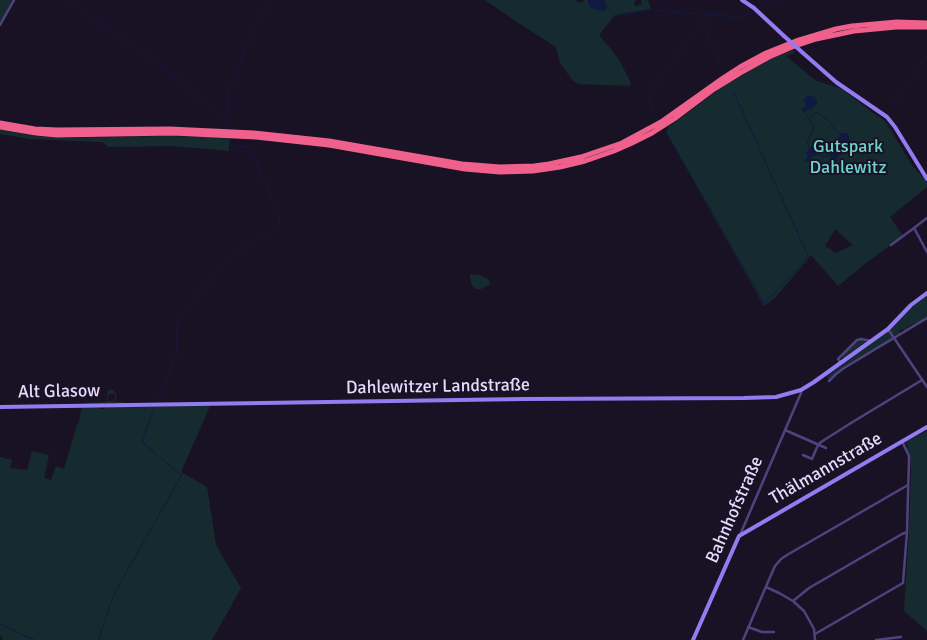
<!DOCTYPE html>
<meta charset="utf-8">
<style>
body{margin:0}
canvas{display:block;background:#191225}
</style>
<canvas width="927" height="640"></canvas>
<script>
const ctx = document.querySelector('canvas').getContext('2d');
ctx.lineJoin = 'round';
function fillPath(path, color) { ctx.fillStyle = color; ctx.fill(path, 'evenodd'); }
const poly = rows => new Path2D(rows.map(r => 'M' + r).join(''));
function trace(path, color, width, dash) { ctx.strokeStyle = color; ctx.lineWidth = width; ctx.lineCap = dash ? 'butt' : 'round'; ctx.setLineDash(dash || []); ctx.stroke(path); }
function drawText(font, color, halo, rows, align = 'center') {
  ctx.font = font + ' Signika,sans-serif'; ctx.lineWidth = 4; ctx.setLineDash([]); ctx.textBaseline = 'middle'; ctx.strokeStyle = halo; ctx.fillStyle = color; for (const [text, x, y, turn = 0] of rows) {
    ctx.save(); ctx.translate(x, y); ctx.rotate((+turn || 0) * Math.PI / 180); ctx.textAlign = isNaN(turn) ? turn : align; if (halo) ctx.strokeText(text, 0, 0); ctx.fillText(text, 0, 0); ctx.restore();
  }
}
fillPath(poly([
 [0,0,12,0,0,24],
 [485,0,574,0,582,3,584,0,637,0,634,2,634,4,635,6,637,6,642,4,641,0,648,0,651,9,615,15,599,35,611,49,619,60,631,83,630,86,579,84,573,81,560,63,556,47,514,20],
 [793,50,795,53,786,56,816,81,840,88,876,115,885,121,912,165,927,182,927,187,890,217,903,236,862,266,838,286,811,255,775,298,764,306,666,132,668,130,667,128,728,83,771,59],
 [835,229,853,245,836,253,825,246],
 [0,130,36,136,65,138,164,136,209,137,229,139,229,151,173,146,109,147,102,142,30,139,0,134],
 [471,274,480,275,489,280,490,283,489,285,481,289,475,289,471,283,470,276],
 [927,295,927,317,916,324,914,323,912,326,911,325,906,328,907,329,904,330,903,329,899,331,900,333,894,335,890,330,913,306],
 [887,332,889,332,892,336,891,339,840,370,829,380,827,376],
 [861,340,863,340,866,342,843,359,843,354,857,342],
 [108,390,114,390,114,393,116,393,116,402,123,402,123,404,116,404,115,402,115,394,108,394,108,401,114,401,113,404,85,404,84,403,107,402,107,393,108,393],
 [210,406,181,472,207,487,216,545,241,588,212,640,3,640,0,635,0,457,12,460,10,468,27,470,32,451,49,455,44,478,51,480,56,466,64,469,77,425,78,425,82,407,100,407,100,409,104,409,105,407],
 [927,431,927,631,904,611,909,531,911,473,910,457,907,449,908,446,906,441]
]), '#162b2f');
fillPath(poly([
 [588,0,604,0,607,5,606,9,604,11,600,11,591,8,588,4],
 [808,95,815,97,817,100,817,104,813,107,812,109,807,110,805,113,802,110,803,108,805,107,805,103,803,100],
 [842,133,848,133,850,141,849,143,845,143,845,152,838,156,836,164,838,168,837,168,830,164,831,158,830,155,832,149,836,146,838,139],
 [812,146,814,149,819,149,819,152,805,163,804,161,808,157,806,152]
]), '#101940');
trace(poly([
 [66,0,161,65,219,114],
 [765,0,774,4,785,0],
 [759,1,761,0],
 [615,16,652,10,740,17,749,14],
 [705,29,721,65],
 [893,105,927,56],
 [654,111,648,99,648,95,707,15],
 [805,113,813,125,813,130,807,142,810,148],
 [655,115,657,118],
 [809,118,817,112,828,120,837,132,841,135],
 [227,129,223,119,228,111,229,106,229,90,252,33,270,0],
 [666,132,764,303,781,287,808,256,734,93],
 [818,154,822,156,830,156],
 [157,403,177,353,177,322,180,317,223,265,243,248,272,231,279,223,279,215,251,149,249,147,234,146,231,145,229,138],
 [154,409,143,437,143,441,145,445,157,455],
 [111,602,120,583,181,477,180,474,161,458],
 [0,624,34,640],
 [98,640,110,605]
]), '#101940', 1);
trace(poly([
 [0,25,14,0],
 [914,228,927,218],
 [891,245,914,228,927,252],
 [888,329,927,387],
 [841,363,838,359,857,340,861,339,871,341],
 [829,381,836,374,844,368,927,318],
 [785,430,826,448],
 [803,455,812,459,818,445,821,442,851,423,922,380],
 [740,535,801,393,801,390],
 [766,587,779,593,793,601,804,611,814,629,815,640],
 [793,601,809,588,902,534,907,532],
 [748,627,762,632,774,632],
 [815,634,903,583,907,532,909,459,909,456,902,441],
 [743,640,771,575,775,566,781,559,787,555,908,485],
 [876,640,901,637]
]), '#4f427f', 2.5);
trace(poly([
 [742,0,754,8,784,36],
 [803,53,836,82,887,117,895,127,927,179],
 [0,407,524,399,744,398,776,397,801,390,814,382,888,329,911,305,927,293],
 [693,640,739,536,927,427]
]), '#937bf1', 4);
trace(poly([
 [0,123,35,129,57,130,170,129,254,133,329,141,462,164,500,167,534,166,549,164,581,157,622,143,661,122,723,78,740,67,766,53,796,41,836,29,852,26,897,22,927,23],
 [0,127,36,133,57,135,173,133,256,137,329,145,465,169,500,172,533,171,560,167,585,161,614,151,632,143,652,133,674,119,714,89,740,73,769,57,792,47,816,39,854,31,896,27,927,27]
]), '#ef618c', 5);
trace(poly([
 [784,36,803,53]
]), '#937bf1', 4);
drawText('18px', '#6dd4cd', '#191225', [
 ["Gutspark",848,147],
 ["Dahlewitz",848,168]
]);
drawText('18px', '#e4dafb', '#191225', [
 ["Dahlewitzer Landstraße",438,387,-1],
 ["Alt Glasow",59,392,-1],
 ["Thälmannstraße",826,469,-30],
 ["Bahnhofstraße",735,510,-66]
]);
</script>
